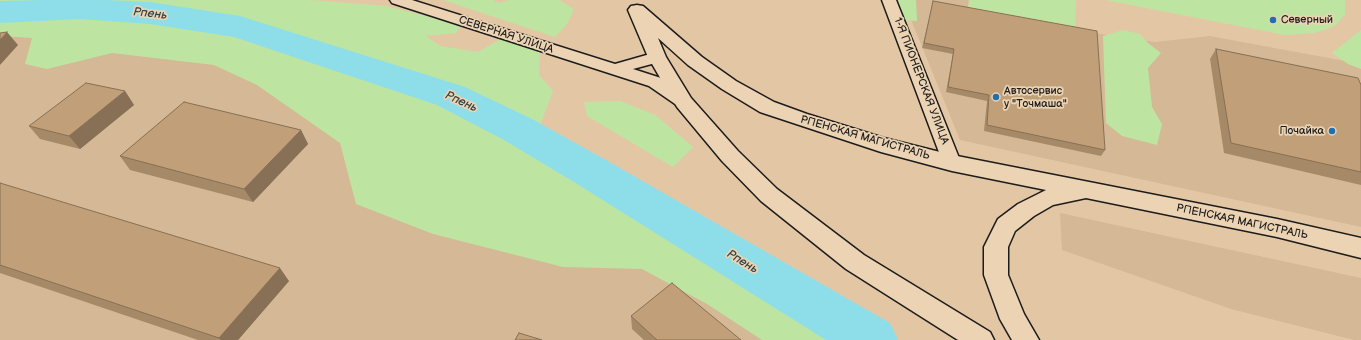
<!DOCTYPE html>
<meta charset="utf-8">
<style>
body{margin:0}
canvas{display:block;background:#e3c7a4}
</style>
<canvas width="1361" height="340"></canvas>
<script>
const ctx = document.querySelector('canvas').getContext('2d');
ctx.lineJoin = 'round';
function fillPath(path, color) { ctx.fillStyle = color; ctx.fill(path, 'evenodd'); }
const poly = rows => new Path2D(rows.map(r => 'M' + r).join(''));
function trace(path, color, width, dash) { ctx.strokeStyle = color; ctx.lineWidth = width; ctx.lineCap = dash ? 'butt' : 'round'; ctx.setLineDash(dash || []); ctx.stroke(path); }
function drawText(font, color, halo, rows, align = 'center') {
  ctx.font = font + ' "Balsamiq Sans",sans-serif'; ctx.lineWidth = 3.5; ctx.setLineDash([]); ctx.textBaseline = 'middle'; ctx.strokeStyle = halo; ctx.fillStyle = color; for (const [text, x, y, turn = 0] of rows) {
    ctx.save(); ctx.translate(x, y); ctx.rotate((+turn || 0) * Math.PI / 180); ctx.textAlign = isNaN(turn) ? turn : align; if (halo) ctx.strokeText(text, 0, 0); ctx.fillText(text, 0, 0); ctx.restore();
  }
}
fillPath(poly([
 [903,0,969,0,968,8,1075,30,1155,42,1210,36,1361,64,1361,227,960,140],
 [0,20,241,36,806,340,0,340],
 [1060,213,1361,278,1361,340,1354,340,1231,309,1062,250]
]), '#d5b895');
fillPath(poly([
 [0,0,310,0,386,6,462,25,456,33,426,36,440,46,478,52,501,39,540,52,539,75,553,91,531,149,611,190,711,258,848,340,762,340,707,304,642,269,563,267,433,234,356,204,340,143,257,85,214,65,112,53,47,69,25,64,32,38,0,36],
 [443,0,493,0,499,3,509,0,559,0,574,9,567,24,555,37],
 [892,0,916,0,917,21,901,20],
 [969,0,1076,0,1075,30,968,9],
 [1105,0,1345,0,1345,14,1335,26,1314,33,1285,35],
 [1123,30,1140,34,1148,43,1161,53,1148,68,1152,107,1162,124,1157,145,1122,136,1106,123,1103,36],
 [1361,30,1361,69,1348,64,1332,53],
 [620,101,655,115,693,147,673,167,587,116,584,102]
]), '#bde5a1');
fillPath(poly([
 [41,0,106,0,150,2,240,16,465,87,534,120,606,160,890,323,898,340,826,340,574,182,504,140,437,105,234,37,150,24,80,19,0,23,0,1,41,0]
]), '#8ddee8');
const minor = poly([
 [390,0,412,0,615,64,657,52,663,53,665,57,663,61,633,69,661,78,690,98,693,102,690,106,684,108,678,106,649,86,392,3,390,0],
 [882,0,896,0,961,163,959,168,952,170,945,168,943,163,882,0]
]);
const secondary = poly([
 [637,5,643,6,702,57,736,81,774,102,807,114,884,138,952,155,1277,219,1361,238,1361,258,1277,237,1086,198,1053,205,1034,216,1015,231,1008,247,1008,275,1024,314,1039,340,1012,340,1000,319,984,275,984,247,998,219,1018,204,1046,190,952,171,881,152,760,112,722,89,688,65,658,38,666,57,691,98,738,151,777,189,864,255,990,332,994,340,958,340,846,269,761,201,722,161,677,107,648,57,628,10,631,6,637,5]
]);
trace(minor, '#1c1c1c', 3);
trace(secondary, '#1c1c1c', 3);
fillPath(minor, '#ebd3b3');
fillPath(secondary, '#ebd3b3');
fillPath(poly([
 [932,7,1105,150,1101,156,984,131,987,101,946,92,953,54,922,48],
 [1216,49,1361,85,1361,185,1224,153,1210,59],
 [125,91,134,105,80,149,40,139,29,126],
 [301,130,308,144,253,202,130,170,120,156],
 [0,183,289,281,238,340,198,340,0,273],
 [631,316,741,340,644,340,632,329]
]), '#a68a68');
fillPath(poly([
 [7,32,18,45,0,65,0,40],
 [125,91,134,105,80,149,69,136],
 [301,130,308,144,253,202,244,189],
 [280,268,289,281,238,340,221,340,219,338]
]), '#877055');
const building = poly([
 [933,1,1097,31,1105,150,987,125,989,95,948,87,954,49,924,43,933,1],
 [7,32,0,40,0,33,7,32],
 [1216,49,1358,78,1361,85,1361,172,1231,143,1216,49],
 [86,83,125,91,69,136,29,126,86,83],
 [184,102,301,130,244,189,120,156,184,102],
 [0,183,280,268,219,338,0,265,0,183],
 [672,283,741,340,657,340,631,316,672,283],
 [519,333,542,340,515,340,519,333]
]);
fillPath(building, '#c1a079');
trace(building, '#877055', 1);
for (const [x, y, r, color] of [
 [1273,20,4,"#1f6fb2"],
 [996,97,4,"#1f6fb2"],
 [1332,131,4,"#1f6fb2"]
]) { const dot = new Path2D(); dot.arc(x, y, r, 0, 2 * Math.PI); ctx.fillStyle = color; ctx.fill(dot); trace(dot, '#ebd3b3', 1.5); }
drawText('11px', '#1c1c1c', '#ebd3b3', [
 ["Северный",1281,20],
 ["Автосервис",1004,91],
 ["у \"Точмаша\"",1004,104],
 ["Почайка",1324,131,"right"]
], 'left');
drawText('11px', '#1c1c1c', '#ebd3b3', [
 ["СЕВЕРНАЯ УЛИЦА",506,35,18],
 ["1-Я ПИОНЕРСКАЯ УЛИЦА",921,81,69],
 ["РПЕНСКАЯ МАГИСТРАЛЬ",865,138,16],
 ["РПЕНСКАЯ МАГИСТРАЛЬ",1242,222,12]
]);
drawText('italic 12px', '#334345', '#ebd3b3', [
 ["Рпень",150,14,6],
 ["Рпень",461,102,24],
 ["Рпень",742,262,31]
]);
</script>
